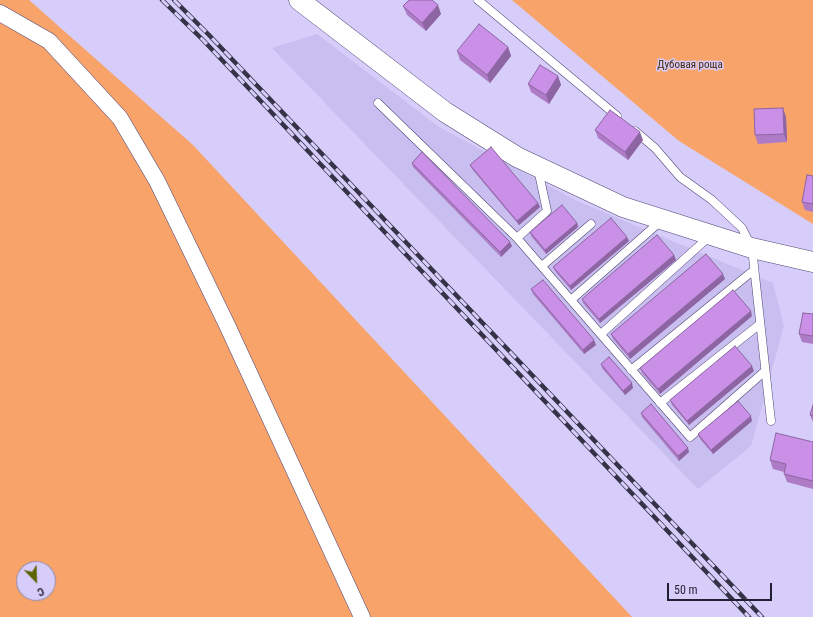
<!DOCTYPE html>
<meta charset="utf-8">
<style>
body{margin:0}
#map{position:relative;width:813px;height:617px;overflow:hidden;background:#d6cdfa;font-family:"Roboto Condensed",sans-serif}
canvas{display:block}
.north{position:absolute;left:16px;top:561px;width:40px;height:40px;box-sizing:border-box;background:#d6cdfa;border:1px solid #8e87aa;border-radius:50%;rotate:157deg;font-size:11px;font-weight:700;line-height:16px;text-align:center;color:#231f33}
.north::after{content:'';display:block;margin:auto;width:14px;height:18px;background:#5e6400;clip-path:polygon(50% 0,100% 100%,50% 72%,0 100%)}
.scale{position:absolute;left:667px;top:583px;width:105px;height:18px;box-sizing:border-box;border:2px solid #231f33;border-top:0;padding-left:5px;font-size:12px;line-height:14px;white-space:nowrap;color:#231f33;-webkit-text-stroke:3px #d6cdfa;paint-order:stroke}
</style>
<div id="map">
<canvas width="813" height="617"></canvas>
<div class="north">С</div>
<div class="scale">50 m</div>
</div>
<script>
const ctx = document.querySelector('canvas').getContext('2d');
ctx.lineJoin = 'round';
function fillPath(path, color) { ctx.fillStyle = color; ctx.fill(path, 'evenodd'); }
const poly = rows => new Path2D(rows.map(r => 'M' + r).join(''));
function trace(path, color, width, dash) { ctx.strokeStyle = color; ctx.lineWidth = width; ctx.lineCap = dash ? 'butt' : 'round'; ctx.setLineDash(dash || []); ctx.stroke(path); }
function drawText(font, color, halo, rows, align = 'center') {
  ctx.font = font + ' "Roboto Condensed",sans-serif'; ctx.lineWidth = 3; ctx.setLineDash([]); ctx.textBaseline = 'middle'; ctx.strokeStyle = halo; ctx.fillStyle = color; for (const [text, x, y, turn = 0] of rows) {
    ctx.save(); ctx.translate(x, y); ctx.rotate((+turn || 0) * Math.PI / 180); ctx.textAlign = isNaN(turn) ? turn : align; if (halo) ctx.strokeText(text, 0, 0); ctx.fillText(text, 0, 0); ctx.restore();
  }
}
fillPath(poly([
 [317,34,439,127,577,201,773,283,784,326,751,446,698,489,272,48]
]), '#c8beef');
fillPath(poly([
 [0,0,29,0,193,145,632,617,0,617],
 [24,569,48,569,48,593,24,593],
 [512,0,813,0,813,224,679,141]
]), '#f8a36a');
const service = poly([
 [478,0,617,116],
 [378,103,517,238,690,437,765,371],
 [635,131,655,148,680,177,712,200,742,228,752,248,771,421],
 [517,238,547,211,538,169],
 [542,266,591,224],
 [571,300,662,220],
 [601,334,710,236],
 [631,370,754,270],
 [660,403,760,324]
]);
const minor = poly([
 [0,13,49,41,120,118,157,181,227,325,362,617]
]);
const tertiary = poly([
 [299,0,445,112,517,157,623,207,752,248,813,262]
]);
trace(service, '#504574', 9);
trace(minor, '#504574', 17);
trace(tertiary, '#504574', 21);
trace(service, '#fff', 8);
trace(minor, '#fff', 16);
trace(tertiary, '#fff', 20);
const rail = poly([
 [162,0,203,40,749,617],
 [174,0,209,35,762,617]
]);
trace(rail, '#363248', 4.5);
trace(rail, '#d6cdfa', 3, [9]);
fillPath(poly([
 [403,6,441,14,426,31,407,15],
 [508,47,511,56,490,83,460,60,457,51],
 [558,76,561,85,549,104,531,92,528,84],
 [786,117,787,142,758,144,755,135],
 [595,130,643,140,628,160,598,138],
 [412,163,512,246,501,257,413,167],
 [470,165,538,203,540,207,519,225,472,169],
 [813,176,813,212,805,210,802,202],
 [577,223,578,227,546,254,531,236,530,232],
 [629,241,571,290,555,271,553,267],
 [674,255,676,260,600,323,583,303,582,299],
 [725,279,630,359,613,339,611,334],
 [531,289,596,345,584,354,533,294],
 [813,314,813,344,802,342,799,334],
 [752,316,660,394,642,373,640,368],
 [601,364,633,388,625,395,602,368],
 [754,371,689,425,672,405,670,400],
 [813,405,813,422,810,415],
 [641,413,689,452,679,461,642,417],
 [752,421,713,454,700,439,698,434],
 [813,442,813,489,787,482,784,474,784,472,773,469,770,460]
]), '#ae7cc7');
fillPath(poly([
 [438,5,441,14,426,31,422,23],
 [508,47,511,56,490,83,487,75],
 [558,76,561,85,549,104,546,95],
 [783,108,786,117,787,142,784,134],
 [640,132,643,140,628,160,625,152],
 [538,203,540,207,519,225,517,221],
 [577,223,578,227,546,254,545,250],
 [627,237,629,241,571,290,570,286],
 [510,242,512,246,501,257,500,252],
 [674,255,676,260,600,323,599,319],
 [723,274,725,279,630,359,628,354],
 [751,311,752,316,660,394,658,389],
 [594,340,596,345,584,354,583,350],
 [752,366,754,371,689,425,687,421],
 [632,383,633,388,625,395,623,391],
 [751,416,752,421,713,454,711,450],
 [688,448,689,452,679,461,678,456]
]), '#8d65a2');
const building = poly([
 [409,0,432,0,438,5,422,23,403,6,409,0],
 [479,24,508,47,487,75,457,51,479,24],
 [540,65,558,76,546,95,528,84,540,65],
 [783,108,784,134,755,135,754,109,783,108],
 [610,110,640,132,625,152,595,130,610,110],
 [491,147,538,203,517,221,470,165,491,147],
 [422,152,510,242,500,252,412,163,422,152],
 [807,175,813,176,813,204,802,202,807,175],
 [562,205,577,223,545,250,530,232,562,205],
 [611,218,627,237,570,286,553,267,611,218],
 [657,235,674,255,599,319,582,299,657,235],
 [706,254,723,274,628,354,611,334,706,254],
 [543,280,594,340,583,350,531,289,543,280],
 [733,290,751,311,658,389,640,368,733,290],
 [803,313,813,314,813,336,799,334,803,313],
 [735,346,752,366,687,421,670,400,735,346],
 [609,357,632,383,623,391,601,364,609,357],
 [738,401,751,416,711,450,698,434,738,401],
 [651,404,688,448,678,456,641,413,651,404],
 [813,405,813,416,810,415,813,405],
 [776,433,813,442,813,481,784,474,786,464,770,460,776,433]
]);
fillPath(building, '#ca90e7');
trace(building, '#8d65a2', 1);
drawText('11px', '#49260b', '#d6cdfa', [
 ["Дубовая роща",690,65]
]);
</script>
